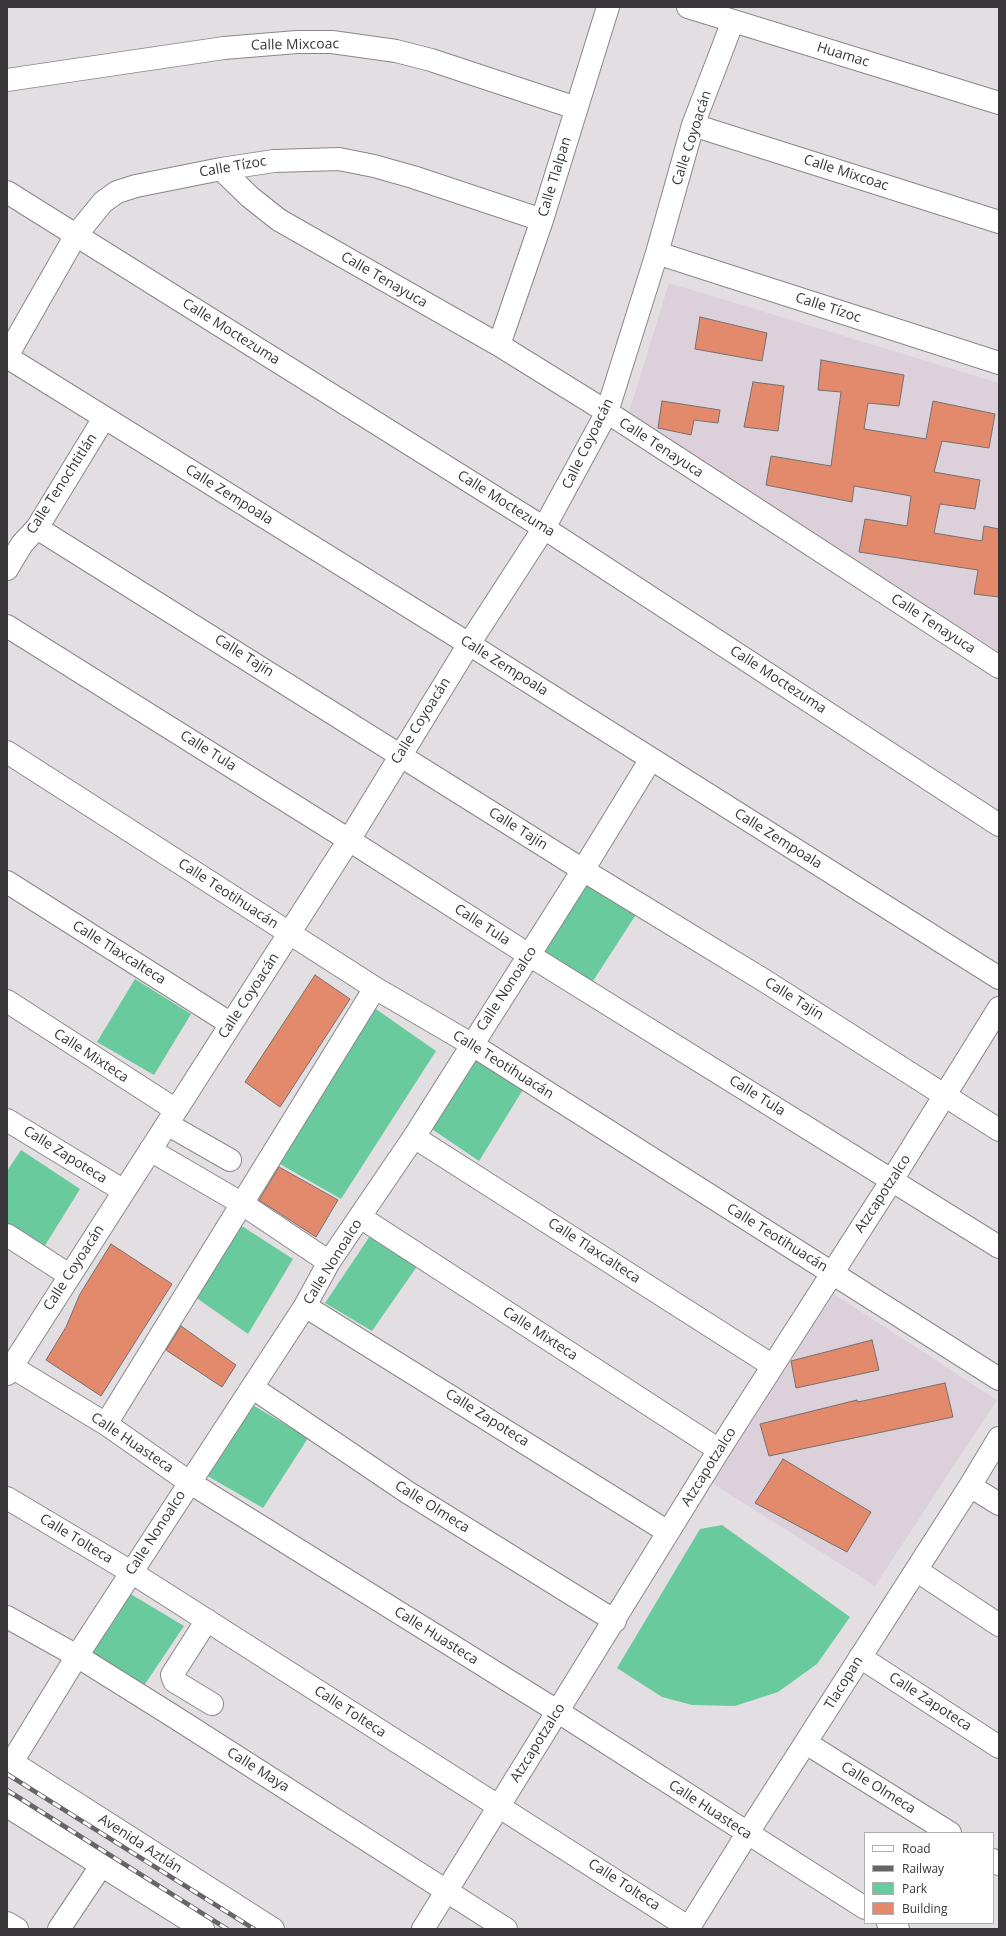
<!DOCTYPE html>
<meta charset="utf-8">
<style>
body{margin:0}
#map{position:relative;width:1006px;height:1936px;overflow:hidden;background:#e3dee2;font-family:"Open Sans",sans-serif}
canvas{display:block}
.frame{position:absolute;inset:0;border:8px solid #393739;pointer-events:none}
.legend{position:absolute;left:864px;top:1832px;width:130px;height:92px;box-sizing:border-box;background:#fff;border:1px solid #b0afb0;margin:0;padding:5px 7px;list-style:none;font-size:12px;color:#393739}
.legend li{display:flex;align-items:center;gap:8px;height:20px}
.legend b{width:20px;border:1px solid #b0afb0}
</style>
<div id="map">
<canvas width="1006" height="1936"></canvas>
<div class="frame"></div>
<ul class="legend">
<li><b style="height:5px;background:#fff"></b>Road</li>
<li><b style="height:5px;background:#676567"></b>Railway</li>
<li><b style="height:11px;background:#69ca9e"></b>Park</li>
<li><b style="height:11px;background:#e48a6c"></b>Building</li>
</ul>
</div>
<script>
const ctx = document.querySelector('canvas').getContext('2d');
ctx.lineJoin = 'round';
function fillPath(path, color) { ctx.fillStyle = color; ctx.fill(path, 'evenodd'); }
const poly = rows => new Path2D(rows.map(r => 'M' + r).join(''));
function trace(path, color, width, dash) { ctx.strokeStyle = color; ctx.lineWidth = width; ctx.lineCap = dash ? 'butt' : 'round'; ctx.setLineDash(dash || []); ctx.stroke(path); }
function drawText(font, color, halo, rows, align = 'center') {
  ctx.font = font + ' "Open Sans",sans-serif'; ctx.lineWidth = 3; ctx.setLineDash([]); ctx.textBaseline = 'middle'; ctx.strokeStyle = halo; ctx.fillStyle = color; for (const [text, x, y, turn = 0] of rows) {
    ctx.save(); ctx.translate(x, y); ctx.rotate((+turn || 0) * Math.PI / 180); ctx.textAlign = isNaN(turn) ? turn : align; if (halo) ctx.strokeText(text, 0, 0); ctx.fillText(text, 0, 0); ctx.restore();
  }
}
fillPath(poly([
 [669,283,999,383,999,652,627,419],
 [834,1294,997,1400,875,1586,712,1483]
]), '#dcd1db');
fillPath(poly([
 [581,878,637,913,593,981,535,947],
 [135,979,191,1014,154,1075,97,1042],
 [373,1007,436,1051,341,1199,273,1160],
 [470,1055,524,1088,479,1161,426,1125],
 [21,1150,80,1189,41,1252,7,1231,7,1171],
 [234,1221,293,1259,248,1334,188,1292],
 [370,1236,418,1265,372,1331,325,1303],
 [251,1404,308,1438,263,1508,204,1474],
 [722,1525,850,1617,817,1664,778,1692,735,1706,692,1705,662,1697,617,1668,700,1529],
 [129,1593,184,1626,141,1690,89,1659]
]), '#69ca9e');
const building = poly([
 [700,317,767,333,762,361,695,349,700,317],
 [821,360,904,375,899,406,868,403,864,429,926,439,933,401,995,414,989,448,942,441,934,472,980,480,975,509,940,504,934,533,982,541,984,526,999,529,999,597,974,594,978,570,859,552,865,519,907,526,911,496,854,486,852,502,766,485,771,456,831,466,841,392,818,390,821,360],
 [753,382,784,386,778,431,744,427,753,382],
 [662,401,720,410,718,423,694,420,691,435,658,428,662,401],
 [315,975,350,999,280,1107,245,1082,315,975],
 [279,1167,338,1200,316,1237,259,1200,279,1167],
 [111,1244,172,1284,101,1396,46,1360,66,1327,80,1294,111,1244],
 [181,1326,236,1365,222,1387,166,1350,181,1326],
 [872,1340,879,1370,796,1388,791,1361,872,1340],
 [945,1383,953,1417,769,1456,760,1424,857,1400,858,1402,945,1383],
 [783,1459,871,1512,847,1552,755,1503,783,1459]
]);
fillPath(building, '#e48a6c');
trace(building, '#76706e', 1);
const minor = poly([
 [688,7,999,103],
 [7,80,224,48,297,42,332,42,396,51,431,60,576,108],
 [693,125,999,222],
 [221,169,250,197,279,220,499,345,607,412,999,667],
 [7,192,544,528,999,825],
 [657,253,999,363],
 [499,345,542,220,608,7],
 [7,356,76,235,103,202,117,192,136,186,221,169,274,161,339,159,374,166,413,177,542,220],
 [7,357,469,644,999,978],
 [37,528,583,870,765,981,999,1130],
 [7,569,22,544,37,528,104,418],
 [7,626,349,840,529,955,999,1247],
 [7,752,375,988,471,1044,999,1379],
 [7,882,231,1024],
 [7,1001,176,1110],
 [7,1120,124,1191],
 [167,1124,230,1160],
 [414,1137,773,1366],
 [150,1150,241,1203,329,1262],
 [360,1217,719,1450],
 [7,1235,69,1275],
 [305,1306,668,1532],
 [7,1364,106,1424,189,1482,557,1711,865,1908],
 [7,1374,349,840,469,644,544,528,607,412,657,253,693,125,733,21],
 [253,1388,407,1492,615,1621],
 [106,1424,375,988],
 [970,1486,999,1504],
 [7,1498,131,1572,691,1929],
 [916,1570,999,1625],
 [7,1617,77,1656,173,1716,506,1929],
 [207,1620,172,1675,174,1681,212,1704],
 [860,1657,999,1747],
 [806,1743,950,1833],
 [12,1762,77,1656,305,1306,329,1262,414,1137,583,870,651,759],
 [993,1860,999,1864],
 [7,1923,17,1929],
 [888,1923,898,1929],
 [59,1929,101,1866],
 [423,1929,719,1450,892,1180,999,1008],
 [688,1929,747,1834,970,1486,999,1438]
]);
const major = poly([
 [7,1759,273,1929],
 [7,1806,203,1929]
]);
trace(minor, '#8a868a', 24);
trace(major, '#8a868a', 24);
trace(minor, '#fff', 22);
trace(major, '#fff', 22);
const rail = poly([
 [7,1774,254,1929],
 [7,1790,227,1929]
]);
trace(rail, '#676567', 4.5);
trace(rail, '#fff', 3, [9]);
drawText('14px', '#393739', '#fff', [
 ["Calle Mixcoac",295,45,-1],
 ["Huamac",843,55,17],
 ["Calle Coyoacán",692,138,-72],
 ["Calle Tízoc",233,167,-10],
 ["Calle Mixcoac",846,173,18],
 ["Calle Tlalpan",555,177,-73],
 ["Calle Tenayuca",384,280,30],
 ["Calle Tízoc",828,308,18],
 ["Calle Moctezuma",231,332,32],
 ["Calle Coyoacán",588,444,-64],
 ["Calle Tenayuca",661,448,33],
 ["Calle Tenochtitlán",62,484,-57],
 ["Calle Zempoala",229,495,32],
 ["Calle Moctezuma",506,504,32],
 ["Calle Tenayuca",933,624,33],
 ["Calle Tajín",244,656,32],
 ["Calle Zempoala",504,666,32],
 ["Calle Moctezuma",778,680,33],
 ["Calle Coyoacán",421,721,-58],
 ["Calle Tula",208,751,32],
 ["Calle Tajín",518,829,32],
 ["Calle Zempoala",778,839,32],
 ["Calle Teotihuacán",228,894,33],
 ["Calle Tula",482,925,33],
 ["Calle Tlaxcalteca",119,953,32],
 ["Calle Nonoalco",507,989,-57],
 ["Calle Coyoacán",249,996,-57],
 ["Calle Tajín",794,999,32],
 ["Calle Mixteca",91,1056,33],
 ["Calle Teotihuacán",503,1065,32],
 ["Calle Tula",757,1096,32],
 ["Calle Zapoteca",65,1155,32],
 ["Atzcapotzalco",883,1194,-57],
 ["Calle Teotihuacán",777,1238,32],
 ["Calle Tlaxcalteca",594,1251,33],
 ["Calle Nonoalco",333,1262,-58],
 ["Calle Coyoacán",74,1268,-57],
 ["Calle Mixteca",540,1334,33],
 ["Calle Zapoteca",487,1418,32],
 ["Calle Huasteca",132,1443,34],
 ["Atzcapotzalco",709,1467,-58],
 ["Calle Olmeca",432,1507,32],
 ["Calle Nonoalco",156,1533,-57],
 ["Calle Tolteca",76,1539,31],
 ["Calle Huasteca",436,1636,32],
 ["Tlacopan",844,1683,-58],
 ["Calle Zapoteca",930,1702,33],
 ["Calle Tolteca",350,1712,33],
 ["Atzcapotzalco",538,1743,-58],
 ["Calle Maya",258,1770,32],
 ["Calle Olmeca",878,1788,32],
 ["Calle Huasteca",710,1810,33],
 ["Avenida Aztlán",140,1844,33],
 ["Calle Tolteca",624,1885,33]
]);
</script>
